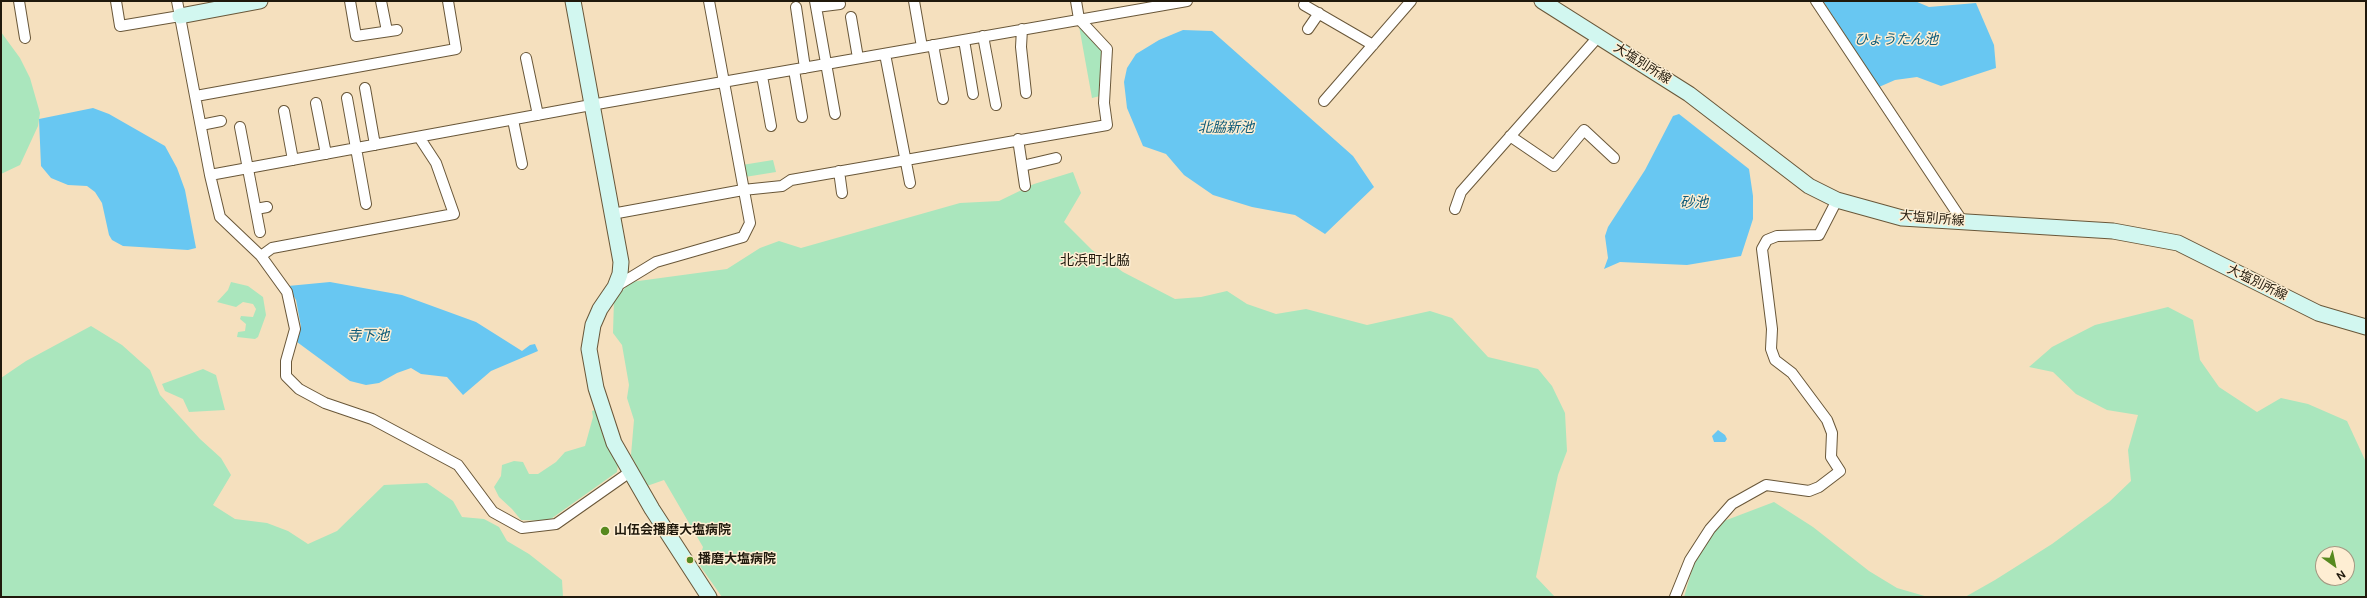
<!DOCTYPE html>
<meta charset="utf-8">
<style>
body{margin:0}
#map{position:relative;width:2367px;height:598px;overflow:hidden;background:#f5e0be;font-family:"DM Sans",sans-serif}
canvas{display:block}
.frame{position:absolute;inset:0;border:2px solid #20190c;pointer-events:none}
.north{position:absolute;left:2315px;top:546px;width:40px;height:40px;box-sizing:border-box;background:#feeed3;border:1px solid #a59983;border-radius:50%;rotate:147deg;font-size:11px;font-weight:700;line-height:16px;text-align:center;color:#20190c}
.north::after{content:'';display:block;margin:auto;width:14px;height:18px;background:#57891f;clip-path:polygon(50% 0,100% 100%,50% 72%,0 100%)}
</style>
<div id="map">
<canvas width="2367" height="598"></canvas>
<div class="frame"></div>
<div class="north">N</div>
</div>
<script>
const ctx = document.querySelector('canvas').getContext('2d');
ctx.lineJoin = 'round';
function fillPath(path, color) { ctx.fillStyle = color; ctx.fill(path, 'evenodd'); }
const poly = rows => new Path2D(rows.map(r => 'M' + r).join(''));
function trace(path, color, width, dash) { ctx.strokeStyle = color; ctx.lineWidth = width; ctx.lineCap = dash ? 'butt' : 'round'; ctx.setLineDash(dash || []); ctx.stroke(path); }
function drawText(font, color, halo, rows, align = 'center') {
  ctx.font = font + ' "DM Sans","Noto Sans JP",sans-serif'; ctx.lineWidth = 3; ctx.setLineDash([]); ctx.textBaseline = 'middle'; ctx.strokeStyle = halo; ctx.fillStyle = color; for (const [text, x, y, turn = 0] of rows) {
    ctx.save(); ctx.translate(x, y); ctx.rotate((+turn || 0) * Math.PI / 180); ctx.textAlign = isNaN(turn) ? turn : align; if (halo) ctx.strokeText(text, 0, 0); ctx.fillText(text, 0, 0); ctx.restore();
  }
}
fillPath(poly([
 [1079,26,1103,48,1100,96,1092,98],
 [1,32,20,58,30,78,40,113,38,126,20,165,1,174],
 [773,160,776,172,745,177,742,165],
 [1073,172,1081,193,1064,222,1092,250,1123,272,1175,299,1201,297,1227,291,1247,304,1276,314,1306,309,1367,325,1430,311,1452,318,1488,357,1538,369,1552,386,1565,413,1567,451,1558,475,1536,577,1555,597,722,597,698,563,703,547,664,480,647,486,631,455,634,420,627,398,629,385,622,345,613,333,614,299,631,282,727,269,760,248,779,241,801,248,960,203,999,201,1034,184],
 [231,282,248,286,263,297,266,315,258,337,255,339,237,337,238,332,245,331,246,324,240,319,241,316,253,317,256,309,253,304,243,302,236,307,217,302,228,290],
 [2168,307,2193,320,2200,360,2219,387,2257,412,2281,398,2308,404,2347,421,2365,460,2366,597,1965,597,1995,580,2052,544,2109,502,2131,481,2128,450,2138,415,2107,410,2076,394,2053,372,2029,367,2052,347,2095,325],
 [2323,554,2347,554,2347,578,2323,578],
 [91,326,122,345,150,370,160,395,200,439,221,458,231,475,213,505,235,519,267,523,288,531,308,544,337,531,384,485,427,483,453,501,462,517,484,519,499,527,507,541,529,554,562,580,563,597,1,597,1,378,26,361],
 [203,369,216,375,225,410,189,412,183,399,165,391,162,384],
 [595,410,604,439,618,464,617,472,548,521,521,520,512,509,499,497,494,487,501,476,502,465,514,461,523,462,529,474,538,474,556,462,565,452,585,446,593,417,592,411],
 [1774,502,1813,527,1869,571,1897,588,1928,597,1684,597,1697,553,1724,521]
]), '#aae6bd');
fillPath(poly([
 [1823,1,1915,1,1929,7,1976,3,1994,45,1996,68,1941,86,1917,77,1895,80,1879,87],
 [1183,30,1212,31,1353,156,1374,187,1325,234,1295,215,1252,207,1213,195,1184,175,1166,154,1143,146,1127,108,1124,82,1127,68,1136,54,1159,40],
 [93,108,109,114,165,146,177,168,185,190,196,248,188,250,123,246,112,240,109,235,102,203,95,192,87,186,68,185,51,178,41,166,39,119],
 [1679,114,1749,169,1753,196,1753,219,1741,256,1687,265,1620,262,1604,269,1608,258,1605,236,1608,227,1645,170,1673,116],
 [330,282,402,295,476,322,522,351,530,345,535,344,538,351,491,371,463,395,447,377,421,374,411,368,397,373,379,383,366,385,350,381,297,342,301,327,296,300,288,286],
 [1718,430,1725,435,1727,439,1725,442,1714,442,1712,436]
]), '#68c7f2');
const street = poly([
 [19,1,25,38],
 [116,1,120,26,180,16],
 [177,1,210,175,220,217,261,256,287,292,295,329,286,361,286,376,299,389,325,403,372,419,458,465,493,512,522,528,556,524,630,472],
 [350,1,356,36,397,30],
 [381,1,387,31],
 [815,1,835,114],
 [914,1,922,47],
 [1816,1,1963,222],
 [1304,5,1373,45],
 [796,7,805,68],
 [816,7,840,4],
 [851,17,858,58],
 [1022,29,1021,47,1026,93],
 [1308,29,1319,13],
 [983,36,996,105],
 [964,40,973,94],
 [933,45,943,99],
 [885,54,910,183],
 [526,58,538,115],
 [794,70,802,117],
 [762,76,771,126],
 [365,88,375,145],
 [196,96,456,49,448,1],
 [347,98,366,204],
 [1324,101,1411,1],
 [316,103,326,154],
 [284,111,293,160],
 [513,120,522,164],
 [201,125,221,121],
 [240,127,260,232],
 [1510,136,1554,166,1584,130,1614,158],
 [1018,139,1025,186],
 [1022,166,1056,158],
 [839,171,842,193],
 [210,175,591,105,1187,1],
 [256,209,267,207],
 [1455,209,1461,192,1598,37],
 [612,214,743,190,782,186,791,180,1107,125,1104,103,1107,49,1079,19,1076,1],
 [261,256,272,248,454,214,436,163,419,137],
 [615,287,656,262,743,237,750,223,709,1],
 [1675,597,1690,560,1710,529,1732,504,1766,485,1809,491,1819,487,1840,471,1831,457,1832,433,1827,420,1792,373,1775,360,1771,349,1772,329,1762,249,1767,240,1777,236,1819,235,1837,200]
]);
const secondary = poly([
 [573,1,621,262,620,274,615,287,600,309,593,325,589,349,596,388,614,443,652,509,709,597],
 [1542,1,1689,94,1809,186,1837,200,1902,218,2113,231,2178,243,2318,313,2366,327],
 [180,16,260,1]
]);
trace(street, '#695739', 12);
trace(secondary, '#695739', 17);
trace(street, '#fff', 10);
trace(secondary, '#d2f7f0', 15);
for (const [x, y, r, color] of [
 [605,531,5,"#57891f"],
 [690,560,4,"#57891f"]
]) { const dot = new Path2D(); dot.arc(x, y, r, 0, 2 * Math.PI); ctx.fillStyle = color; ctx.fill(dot); trace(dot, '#feeed3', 1.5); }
drawText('13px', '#20190c', '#feeed3', [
 ["大塩別所線",1642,64,32],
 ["大塩別所線",1932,219,5],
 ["大塩別所線",2257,283,26]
]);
drawText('bold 13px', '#20190c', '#feeed3', [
 ["山伍会播磨大塩病院",614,531],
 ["播磨大塩病院",698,560]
], 'left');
drawText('italic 14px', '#0e5b78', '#feeed3', [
 ["ひょうたん池",1896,40],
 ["北脇新池",1226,128],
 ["砂池",1694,203],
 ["寺下池",368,336]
]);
drawText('14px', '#20190c', '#feeed3', [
 ["北浜町北脇",1095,261]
]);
</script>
